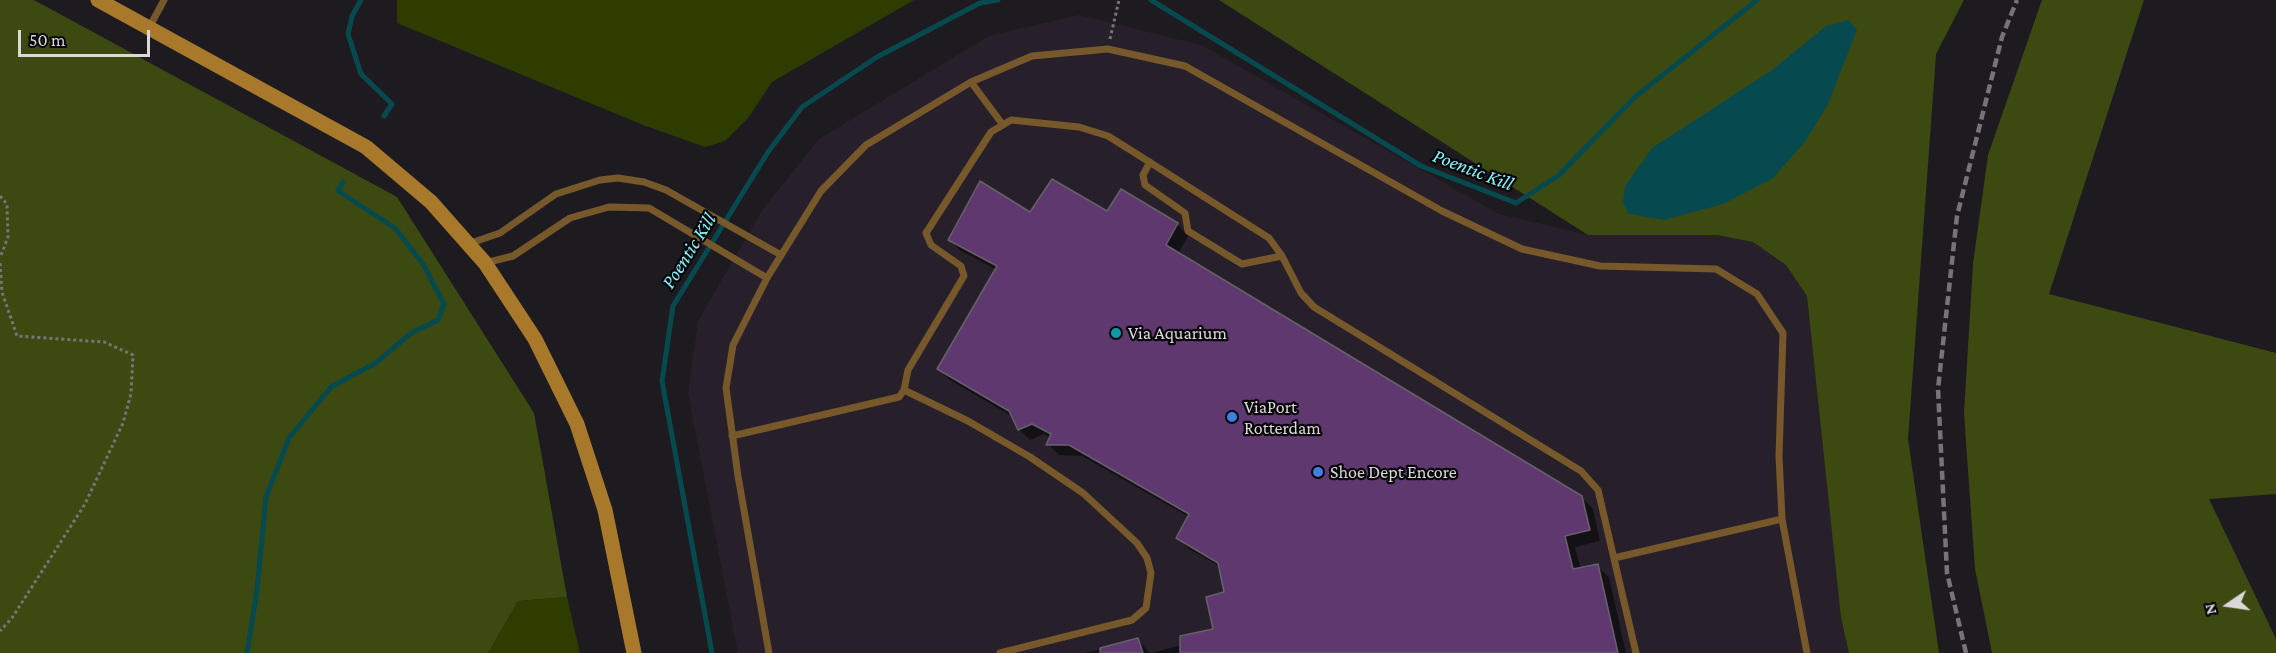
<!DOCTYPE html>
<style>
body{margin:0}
#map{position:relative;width:2276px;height:653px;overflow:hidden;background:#1e1b20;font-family:"Crimson Pro",serif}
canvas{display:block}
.north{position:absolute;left:2198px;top:575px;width:60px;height:60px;-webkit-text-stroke:4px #080608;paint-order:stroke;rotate:257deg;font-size:16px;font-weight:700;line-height:24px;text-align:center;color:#dbd8dc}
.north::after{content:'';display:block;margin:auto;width:21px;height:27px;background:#dbd8dc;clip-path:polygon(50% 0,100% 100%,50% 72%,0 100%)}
.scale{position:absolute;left:18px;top:30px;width:132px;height:27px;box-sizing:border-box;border:3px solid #dbd8dc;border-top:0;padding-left:8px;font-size:18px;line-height:21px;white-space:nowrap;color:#dbd8dc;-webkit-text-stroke:4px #080608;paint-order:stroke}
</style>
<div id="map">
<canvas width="2276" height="653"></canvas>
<div class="north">N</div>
<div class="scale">50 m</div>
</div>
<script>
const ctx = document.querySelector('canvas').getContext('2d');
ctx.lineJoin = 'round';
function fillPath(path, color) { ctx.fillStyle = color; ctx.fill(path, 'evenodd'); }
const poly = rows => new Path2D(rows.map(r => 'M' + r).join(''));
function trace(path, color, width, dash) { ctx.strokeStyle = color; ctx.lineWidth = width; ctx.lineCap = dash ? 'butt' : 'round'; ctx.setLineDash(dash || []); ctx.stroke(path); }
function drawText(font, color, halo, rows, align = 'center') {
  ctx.font = font + ' "Crimson Pro",serif'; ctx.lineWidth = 4.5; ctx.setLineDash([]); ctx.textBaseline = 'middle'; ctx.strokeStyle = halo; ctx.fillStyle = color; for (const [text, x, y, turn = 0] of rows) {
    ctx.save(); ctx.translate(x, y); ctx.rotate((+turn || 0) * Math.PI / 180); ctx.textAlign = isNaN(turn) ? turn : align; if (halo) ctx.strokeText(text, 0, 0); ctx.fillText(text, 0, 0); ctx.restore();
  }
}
fillPath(poly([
 [1079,15,1201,45,1499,214,1588,235,1717,235,1753,242,1786,265,1807,296,1841,618,1849,653,738,653,688,393,698,321,763,209,819,139,989,36]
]), '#27202a');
fillPath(poly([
 [397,0,914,0,772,82,748,118,725,141,705,147,643,125,397,23],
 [567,597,580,653,488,653,518,601]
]), '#2e3c00');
fillPath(poly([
 [0,0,34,0,397,197,534,413,567,597,518,601,488,653,0,653],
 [1219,0,1964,0,1936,54,1908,439,1939,653,1849,653,1841,618,1807,296,1786,265,1753,242,1717,235,1588,235],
 [2042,0,2144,0,2049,294,2276,353,2276,494,2209,499,2276,639,2276,653,1992,653,1975,569,1964,413,1973,264,1988,155]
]), '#3c4a12');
fillPath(poly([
 [1849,20,1857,30,1828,104,1805,142,1772,179,1723,204,1664,220,1629,214,1623,203,1625,186,1652,148,1772,70,1826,26]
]), '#064a4f');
fillPath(poly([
 [1122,191,1177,224,1188,236,1178,254,1581,497,1593,509,1600,541,1575,547,1581,569,1597,566,1609,577,1626,653,1152,653,1181,645,1215,630,1225,593,1221,567,1189,549,1178,538,1189,517,1082,456,1059,455,1048,444,1051,438,1044,434,1030,440,1019,429,1013,417,950,380,938,369,997,270,961,251,950,240,1031,214,1108,213],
 [1138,640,1150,653,1085,653]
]), '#0007');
trace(poly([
 [361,0,352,16,348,34,361,74,392,104,384,116],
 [1151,0,1421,166,1516,203,1558,176,1635,97,1757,0],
 [247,653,257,590,266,497,289,438,331,387,377,362,411,333,438,320,444,304,423,264,395,228,338,191,343,182],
 [712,653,662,381,673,306,768,152,802,107,877,57,980,3,998,0]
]), '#064a4f', 5);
const building = poly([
 [1052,179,1107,211,1121,189,1178,223,1166,245,1582,496,1590,530,1565,536,1573,569,1598,564,1618,653,1180,653,1180,636,1213,629,1206,597,1224,592,1218,563,1176,538,1189,514,1069,445,1046,445,1051,434,1032,424,1018,430,1009,411,937,369,997,266,948,240,980,181,1030,212,1052,179],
 [1138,638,1143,653,1100,653,1100,648,1138,638]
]);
fillPath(building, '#603870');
trace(building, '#656168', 1.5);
trace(poly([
 [1110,39,1119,0],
 [0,196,7,204,8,237,0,258],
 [0,263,2,292,17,336,104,342,133,355,131,394,123,423,85,504,12,618,0,631]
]), '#777478', 3, [3, 3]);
trace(poly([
 [149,28,164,0],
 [971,82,1003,125],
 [1150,162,1143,175,1145,185,1185,213,1188,231,1242,264,1282,256],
 [468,244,500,233,556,194,600,180,618,178,644,182,666,190,781,255],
 [485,263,513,256,570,218,609,207,649,208,767,278],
 [732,436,899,397,904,390],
 [1614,558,1782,519],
 [769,653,738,476,726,388,733,345,767,278,821,191,866,145,971,82,1032,56,1108,49,1185,66,1442,211,1522,249,1600,266,1716,269,1757,294,1783,333,1779,456,1782,519,1807,653],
 [1000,653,1132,620,1146,608,1151,573,1147,558,1137,543,1083,493,1030,457,968,421,904,390,908,370,964,276,961,266,931,245,926,233,991,132,1011,120,1079,127,1108,136,1132,151,1269,238,1282,256,1301,293,1314,307,1581,471,1598,490,1636,653]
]), '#76582b', 7);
trace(poly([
 [98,0,366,147,431,202,485,263,535,339,577,424,605,510,634,653]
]), '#a9792b', 15);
trace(poly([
 [1966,653,1947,573,1938,389,1957,216,2002,37,2017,0]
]), '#777478', 4.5, [9, 4.5]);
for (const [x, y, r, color] of [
 [1116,333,6,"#0f9aa8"],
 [1232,417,6,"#3f7fe0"],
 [1318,472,6,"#3f7fe0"]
]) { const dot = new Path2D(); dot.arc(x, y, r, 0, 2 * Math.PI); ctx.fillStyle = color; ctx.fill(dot); trace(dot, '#080608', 2); }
drawText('18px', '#dbd8dc', '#080608', [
 ["Via Aquarium",1128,333],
 ["ViaPort",1244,407],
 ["Rotterdam",1244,428],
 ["Shoe Dept Encore",1330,472]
], 'left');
drawText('italic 20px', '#81f4fe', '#080608', [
 ["Poentic Kill",1473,170,21],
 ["Poentic Kill",689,251,-58]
]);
</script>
